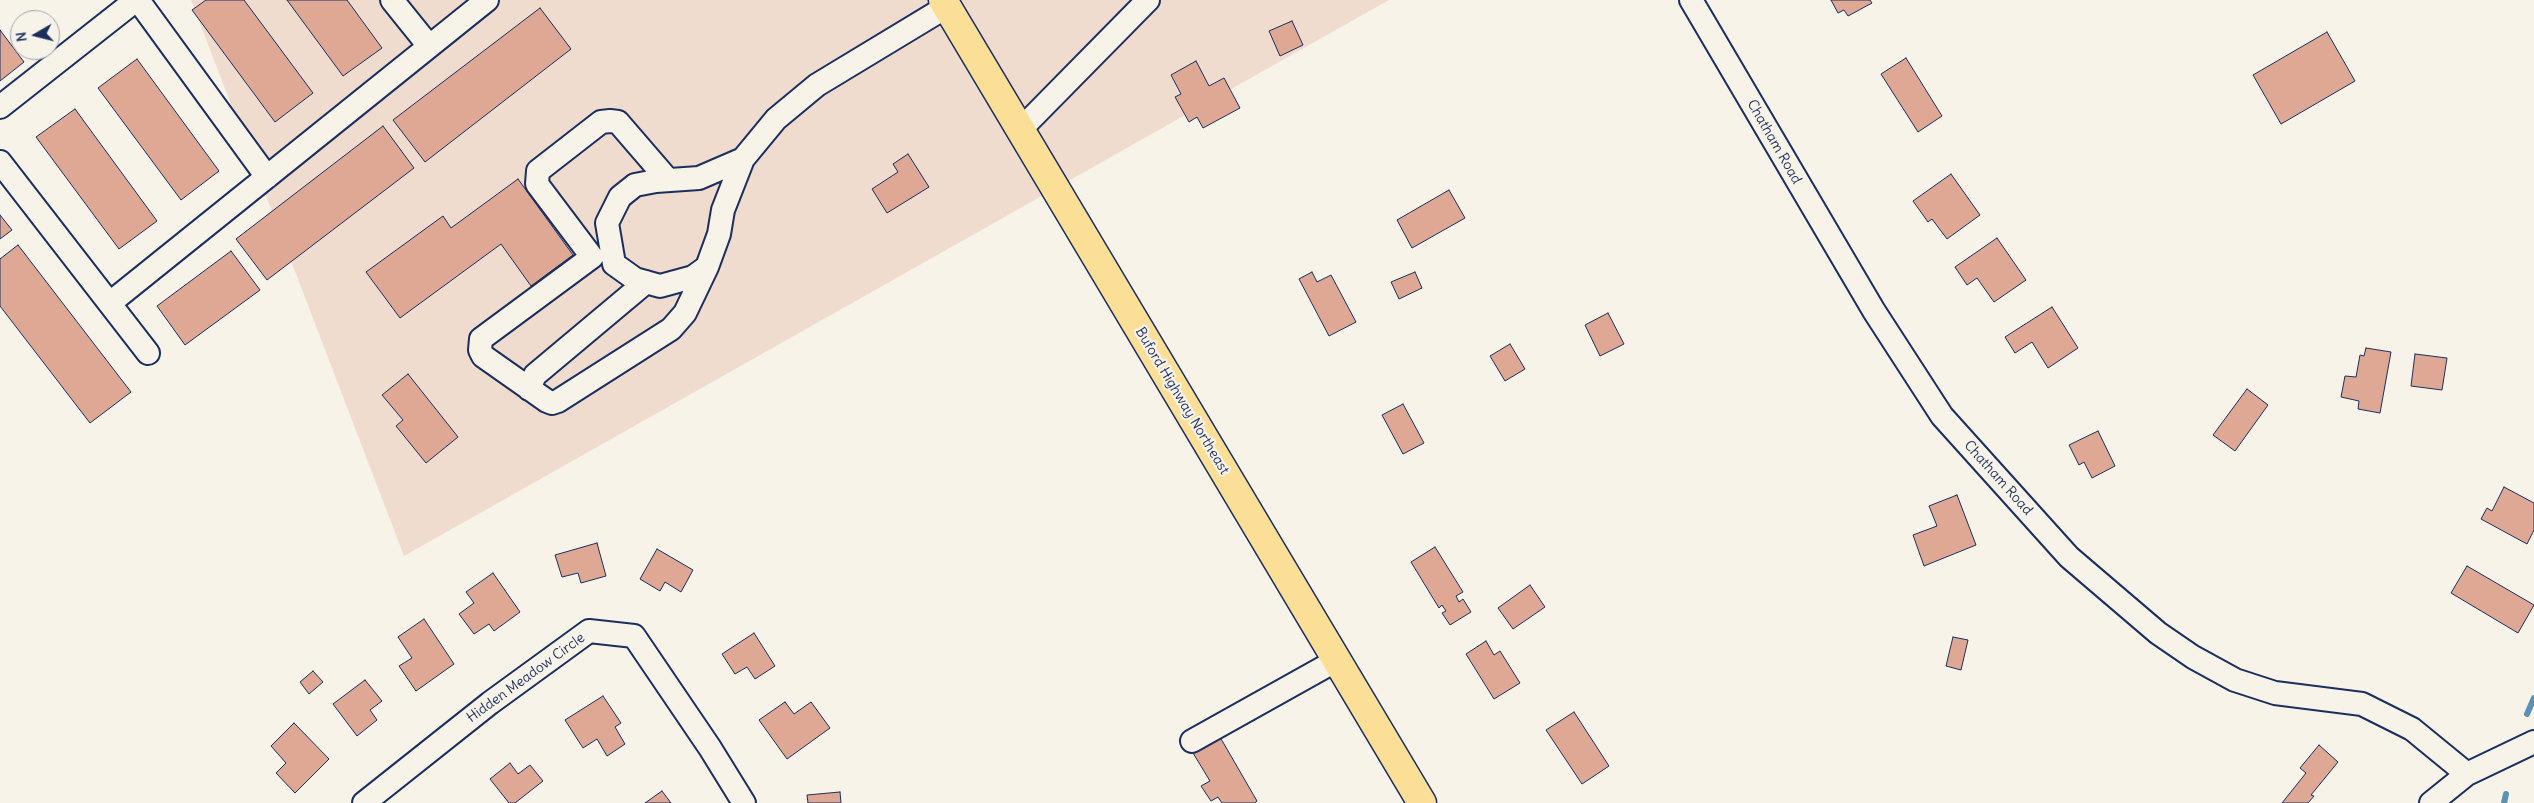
<!DOCTYPE html>
<style>
body{margin:0}
#map{position:relative;width:2534px;height:803px;overflow:hidden;background:#f7f3e8;font-family:Delius,sans-serif}
canvas{display:block}
.north{position:absolute;left:10px;top:10px;width:50px;height:50px;box-sizing:border-box;background:#f7f3e8;border:1px solid #9fa5b1;border-radius:50%;rotate:262deg;font-size:14px;font-weight:700;line-height:20px;text-align:center;color:#1b2f5e}
.north::after{content:'';display:block;margin:auto;width:18px;height:22px;background:#1b2f5e;clip-path:polygon(50% 0,100% 100%,50% 72%,0 100%)}
</style>
<div id="map">
<canvas width="2534" height="803"></canvas>
<div class="north">N</div>
</div>
<script>
const ctx = document.querySelector('canvas').getContext('2d');
ctx.lineJoin = 'round';
function fillPath(path, color) { ctx.fillStyle = color; ctx.fill(path, 'evenodd'); }
const poly = rows => new Path2D(rows.map(r => 'M' + r).join(''));
function trace(path, color, width, dash) { ctx.strokeStyle = color; ctx.lineWidth = width; ctx.lineCap = dash ? 'butt' : 'round'; ctx.setLineDash(dash || []); ctx.stroke(path); }
function drawText(font, color, halo, rows, align = 'center') {
  ctx.font = font + ' Delius,sans-serif'; ctx.lineWidth = 4.5; ctx.setLineDash([]); ctx.textBaseline = 'middle'; ctx.strokeStyle = halo; ctx.fillStyle = color; for (const [text, x, y, turn = 0] of rows) {
    ctx.save(); ctx.translate(x, y); ctx.rotate((+turn || 0) * Math.PI / 180); ctx.textAlign = isNaN(turn) ? turn : align; if (halo) ctx.strokeText(text, 0, 0); ctx.fillText(text, 0, 0); ctx.restore();
  }
}
fillPath(poly([
 [191,0,1389,0,404,556]
]), '#f0dccf');
trace(poly([
 [2527,714,2534,698],
 [2504,803,2506,794]
]), '#5d91b2', 6);
const building = poly([
 [206,0,244,0,313,93,275,122,192,10,206,0],
 [287,0,347,0,382,48,343,76,287,0],
 [1831,0,1870,0,1872,3,1848,16,1844,10,1838,13,1831,0],
 [540,8,571,49,425,162,393,120,540,8],
 [1292,21,1303,45,1280,56,1269,31,1292,21],
 [0,30,24,62,0,81,0,30],
 [2327,32,2355,81,2281,124,2253,75,2327,32],
 [1906,58,1942,116,1918,132,1881,74,1906,58],
 [137,59,219,171,181,200,98,88,137,59],
 [1196,61,1209,86,1224,78,1240,108,1203,128,1197,117,1189,122,1175,97,1181,94,1171,75,1196,61],
 [75,109,157,221,119,249,36,137,75,109],
 [383,126,414,168,267,280,236,239,383,126],
 [908,154,929,187,887,213,872,189,898,172,893,164,908,154],
 [1951,174,1980,215,1947,239,1932,219,1928,222,1913,201,1951,174],
 [518,179,573,255,531,286,501,244,400,318,366,272,443,216,451,228,518,179],
 [1449,190,1465,218,1412,248,1397,220,1449,190],
 [0,215,12,230,0,239,0,215],
 [1997,238,2026,280,1994,302,1977,278,1967,285,1955,267,1997,238],
 [18,245,131,392,90,423,0,306,0,259,18,245],
 [231,251,260,290,185,345,157,306,231,251],
 [1312,272,1317,282,1331,275,1356,322,1329,336,1299,279,1312,272],
 [1415,272,1422,288,1399,299,1391,282,1415,272],
 [2052,307,2078,348,2048,368,2032,342,2015,353,2005,337,2052,307],
 [1608,313,1624,344,1600,356,1585,325,1608,313],
 [1510,344,1525,369,1505,381,1490,356,1510,344],
 [2366,348,2391,352,2380,413,2358,409,2359,401,2341,397,2345,376,2356,377,2360,355,2364,356,2366,348],
 [2415,354,2447,358,2442,390,2411,386,2415,354],
 [408,374,458,437,426,463,396,426,403,420,382,395,408,374],
 [2247,389,2268,405,2235,451,2213,435,2247,389],
 [1403,404,1424,443,1403,454,1382,415,1403,404],
 [2098,431,2115,466,2092,478,2084,462,2079,465,2069,445,2098,431],
 [2504,487,2534,503,2534,530,2527,544,2481,519,2487,508,2492,511,2504,487],
 [1957,495,1976,545,1924,566,1913,535,1937,526,1929,506,1957,495],
 [597,543,606,576,581,583,578,573,562,577,555,555,597,543],
 [1435,547,1463,592,1456,596,1459,602,1463,599,1471,612,1450,625,1442,613,1446,611,1442,605,1439,608,1411,562,1435,547],
 [657,549,693,570,681,592,665,582,660,591,640,579,657,549],
 [2467,566,2534,605,2518,633,2451,593,2467,566],
 [493,573,520,612,494,631,489,624,474,634,459,614,474,603,466,592,493,573],
 [1530,585,1545,607,1513,629,1498,608,1530,585],
 [424,619,454,664,416,691,399,666,412,658,398,637,424,619],
 [754,633,775,666,755,679,747,667,735,674,722,654,754,633],
 [1953,637,1968,640,1961,670,1946,666,1953,637],
 [1486,641,1494,655,1500,651,1520,683,1494,699,1466,654,1486,641],
 [313,671,323,682,309,694,300,682,313,671],
 [365,680,382,701,370,710,377,720,357,736,333,704,365,680],
 [603,696,621,723,615,727,625,744,607,756,597,739,583,748,565,720,603,696],
 [785,702,794,714,811,702,830,728,787,759,759,720,785,702],
 [1574,712,1609,766,1582,784,1546,730,1574,712],
 [294,723,329,759,295,793,276,773,286,763,271,746,294,723],
 [1220,737,1257,801,1255,803,1222,803,1218,797,1211,801,1201,786,1210,781,1193,753,1220,737],
 [2319,745,2338,762,2311,795,2314,796,2308,803,2282,803,2306,773,2300,768,2319,745],
 [510,763,518,774,530,765,543,781,515,803,509,803,490,779,510,763],
 [662,791,671,803,645,803,662,791],
 [840,792,841,803,808,803,807,795,840,792]
]);
fillPath(building, '#dea894');
trace(building, '#1b2f5e', 1);
const minor = poly([
 [138,0,267,177],
 [392,0,429,46],
 [1691,0,1874,311,1942,416,2069,557,2158,633,2193,657,2235,680,2275,693,2362,704,2412,729,2467,774],
 [0,107,136,0],
 [1020,130,1148,0],
 [743,159,699,178,656,181,635,185,620,197,607,223,614,264,635,279,660,286,693,277,707,267,719,234,723,210,743,159,776,119,817,85,946,7],
 [0,162,148,353],
 [668,180,618,122,610,121,601,122,538,171,537,184,592,257,481,339,480,350,483,356,547,401,552,403,558,401,671,329,685,313,707,267],
 [110,303,487,0],
 [529,389,535,375,646,282],
 [1192,741,1337,660],
 [364,803,490,703,589,631,634,636,710,748,744,803],
 [2431,803,2467,774,2534,742]
]);
const major = poly([
 [943,0,1422,803]
]);
trace(minor, '#1b2f5e', 26);
trace(major, '#1b2f5e', 31);
trace(minor, '#f7f3e8', 22);
trace(major, '#fbdf96', 28);
drawText('14px', '#1b2f5e', '#f7f3e8', [
 ["Chatham Road",1774,142,60],
 ["Buford Highway Northeast",1182,401,59],
 ["Chatham Road",1998,478,48],
 ["Hidden Meadow Circle",526,678,-36]
]);
</script>
